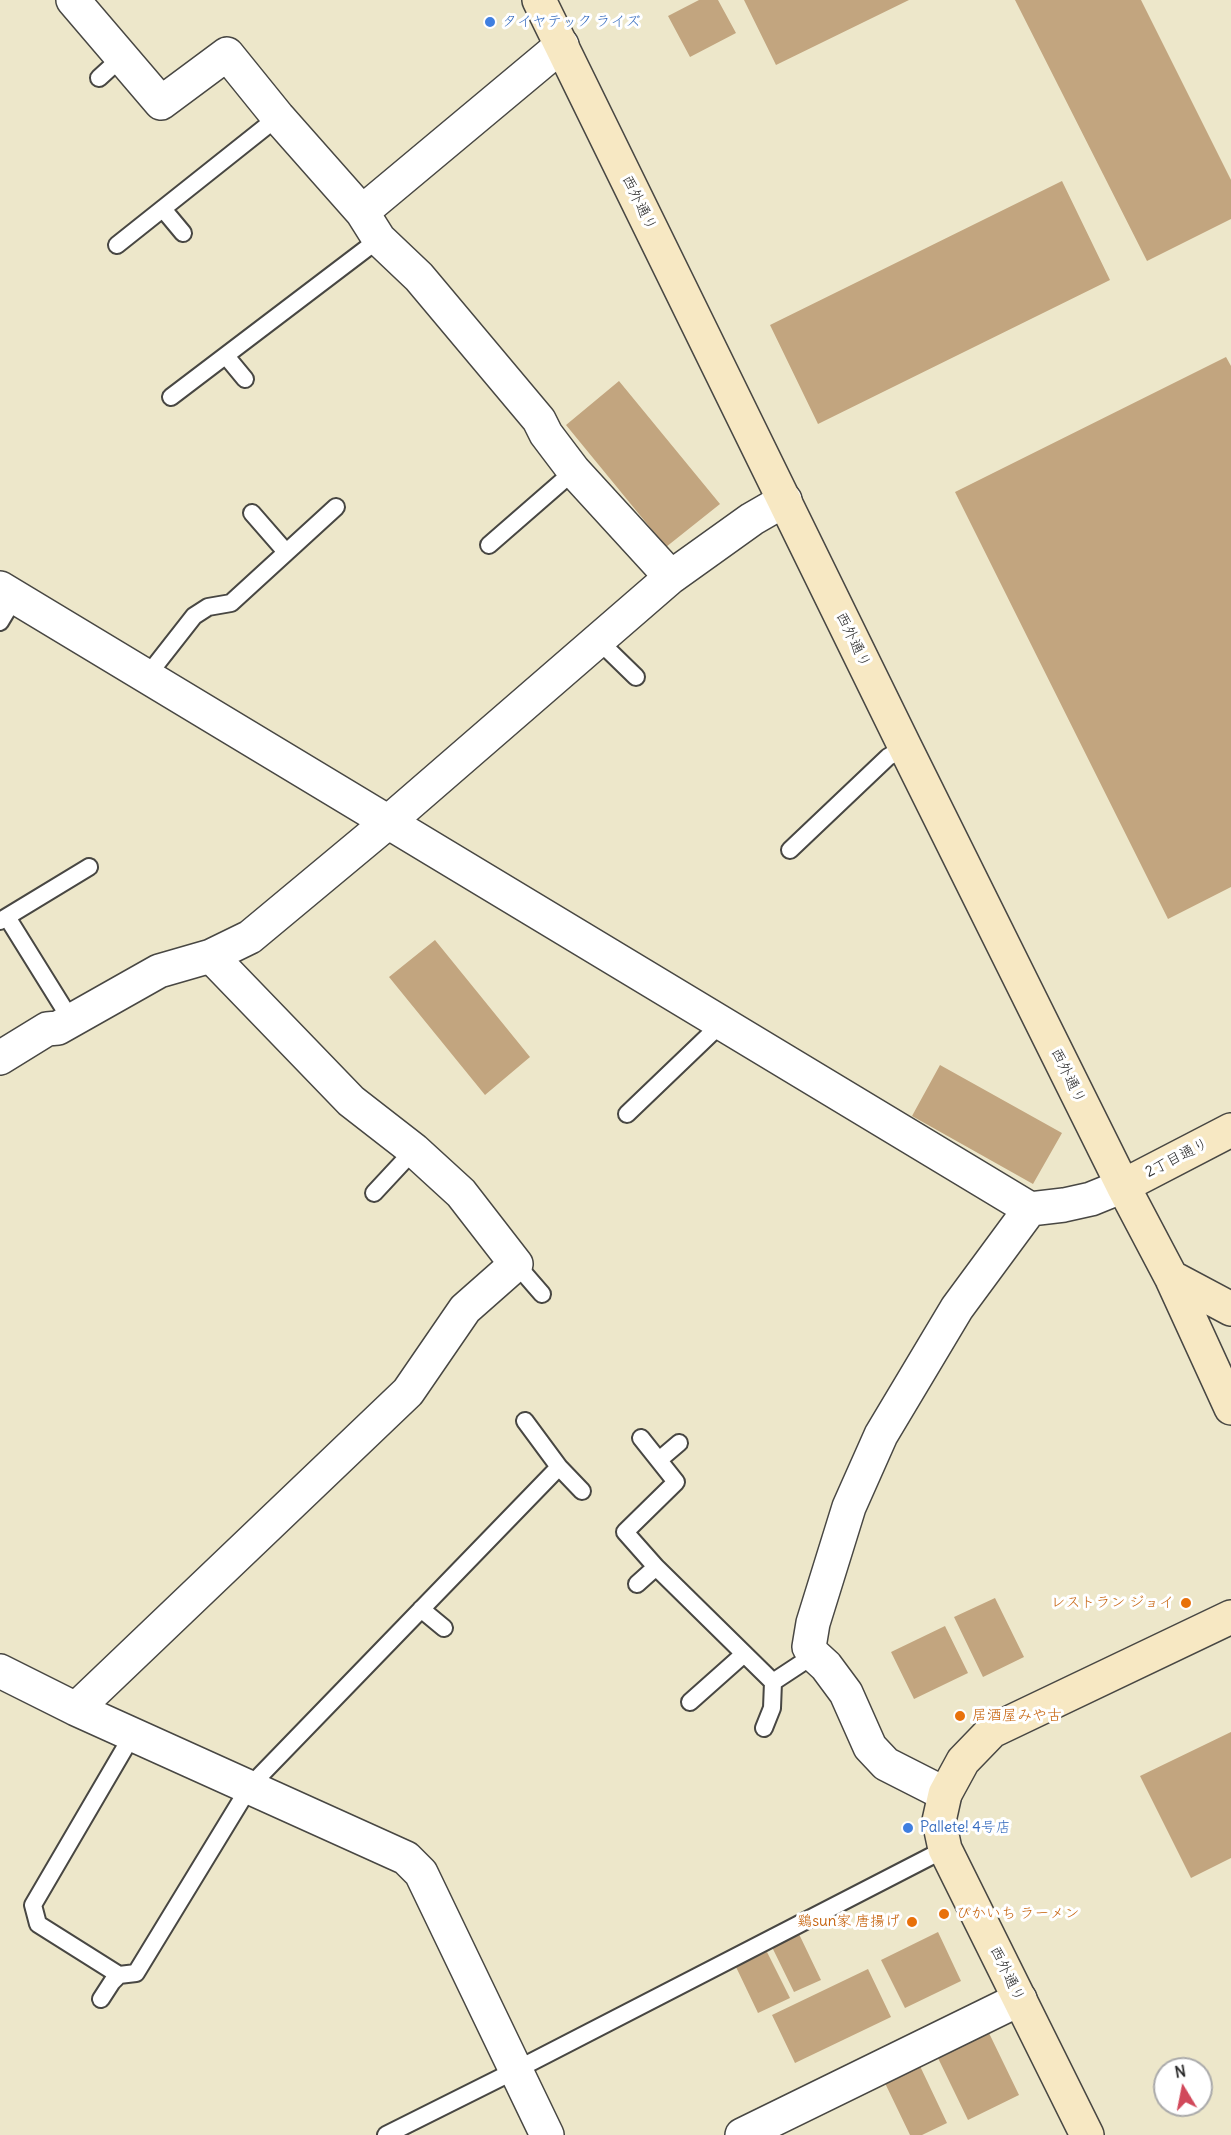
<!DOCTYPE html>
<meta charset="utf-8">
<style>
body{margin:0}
#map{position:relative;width:1231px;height:2135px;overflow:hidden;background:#ede7ca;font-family:Delius,sans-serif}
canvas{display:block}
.north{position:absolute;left:1153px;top:2057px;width:60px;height:60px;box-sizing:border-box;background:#fff;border:2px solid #aaa;border-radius:50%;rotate:350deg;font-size:16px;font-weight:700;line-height:24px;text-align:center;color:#2b2b2b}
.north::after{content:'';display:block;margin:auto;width:21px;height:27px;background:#d1495b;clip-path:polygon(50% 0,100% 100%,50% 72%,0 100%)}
</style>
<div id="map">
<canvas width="1231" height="2135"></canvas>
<div class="north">N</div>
</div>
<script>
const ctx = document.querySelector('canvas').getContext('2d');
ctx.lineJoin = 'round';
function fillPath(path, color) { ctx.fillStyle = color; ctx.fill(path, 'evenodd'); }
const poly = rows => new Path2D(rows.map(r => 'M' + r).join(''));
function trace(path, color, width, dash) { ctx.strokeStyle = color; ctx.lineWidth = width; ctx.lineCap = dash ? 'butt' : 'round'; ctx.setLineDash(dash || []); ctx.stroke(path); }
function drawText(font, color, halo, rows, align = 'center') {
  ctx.font = font + ' Delius,"Klee One",sans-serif'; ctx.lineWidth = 6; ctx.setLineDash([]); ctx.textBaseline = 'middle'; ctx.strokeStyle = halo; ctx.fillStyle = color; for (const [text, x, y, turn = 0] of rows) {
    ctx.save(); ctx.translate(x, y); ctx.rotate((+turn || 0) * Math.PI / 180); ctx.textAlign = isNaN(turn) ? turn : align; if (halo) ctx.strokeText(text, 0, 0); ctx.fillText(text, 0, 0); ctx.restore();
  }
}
fillPath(poly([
 [699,0,718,0,736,33,690,57,668,16],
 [744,0,909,0,776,65],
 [1015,0,1141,0,1231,180,1231,219,1147,261],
 [1062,181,1110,280,818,424,770,325],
 [1226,357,1231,366,1231,887,1168,919,955,492],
 [619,381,720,504,666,547,566,425],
 [435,940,530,1057,485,1095,389,977],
 [940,1065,1062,1133,1033,1184,912,1116],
 [995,1598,1024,1657,983,1677,954,1617],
 [945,1626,968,1673,914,1699,891,1652],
 [1231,1732,1231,1858,1191,1878,1140,1776],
 [798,1932,821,1980,794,1992,771,1945],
 [938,1932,961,1981,905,2008,881,1960],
 [767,1952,790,1998,758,2013,736,1967],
 [868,1969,891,2017,795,2063,772,2015],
 [988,2031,1019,2095,968,2120,937,2056],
 [919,2064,947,2123,922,2135,910,2135,884,2081]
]), '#c2a57f');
const lane = poly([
 [99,78,122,57],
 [163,209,183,233],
 [117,245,278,117],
 [226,356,245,379],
 [171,397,379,239],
 [252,513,286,552],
 [489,545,574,471],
 [0,622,15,597],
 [598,640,636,677],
 [147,676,194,616,208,607,231,603,336,507],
 [790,850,888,757,905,747],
 [7,917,71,1020],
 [0,921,89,867],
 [627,1114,722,1023],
 [374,1193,414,1150],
 [516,1264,542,1294],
 [641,1438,676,1482,625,1532,656,1567,773,1682,814,1655],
 [659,1460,679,1443],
 [559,1467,582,1491],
 [637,1584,656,1567],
 [421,1609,444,1628],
 [690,1702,744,1654],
 [764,1728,772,1708,773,1682],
 [133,1734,33,1905,38,1924,119,1975,136,1973,250,1786,559,1467,525,1421],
 [101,1999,112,1982,119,1975],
 [386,2135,516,2070,945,1849]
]);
const street = poly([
 [73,0,161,103,227,54,278,117,362,212,379,239,419,277,539,420,546,434,574,471,671,577],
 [362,212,562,45],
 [0,588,1030,1209,1064,1205,1091,1199,1123,1186],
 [0,1058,47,1029,58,1028,159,971,211,956,250,937,387,823,671,577,752,519,785,500],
 [0,1671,76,1709,406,1858,421,1873,547,2135],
 [76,1709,408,1392,465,1309,516,1264,461,1193,414,1150,351,1101,211,956],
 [945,1794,886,1764,870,1747,846,1693,826,1666,814,1655,809,1647,813,1623,849,1507,881,1435,957,1308,1030,1209],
 [742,2135,1020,1999]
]);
const secondary = poly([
 [539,0,905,747,1123,1186,1171,1277,1231,1408],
 [1123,1186,1231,1130],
 [1171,1277,1231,1309],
 [1087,2135,945,1849,939,1821,945,1794,963,1761,992,1731,1231,1617]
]);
trace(lane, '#484743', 20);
trace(street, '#484743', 36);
trace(secondary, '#484743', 36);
trace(lane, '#fff', 16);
trace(street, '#fff', 33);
trace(secondary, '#f7e8c3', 33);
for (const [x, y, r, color] of [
 [490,22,6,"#3f7fe0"],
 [1186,1603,6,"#e8710a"],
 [960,1716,6,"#e8710a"],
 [908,1828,6,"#3f7fe0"],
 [944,1914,6,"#e8710a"],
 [912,1922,6,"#e8710a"]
]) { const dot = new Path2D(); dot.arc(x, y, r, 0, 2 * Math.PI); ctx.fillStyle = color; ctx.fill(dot); trace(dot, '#fff', 2); }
drawText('15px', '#366cbe', '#fff', [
 ["タイヤテック ライズ",502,22],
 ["Pallete! 4号店",920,1828]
], 'left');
drawText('15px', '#2b2b2b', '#fff', [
 ["西外通り",639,203,64],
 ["西外通り",853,640,64],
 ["西外通り",1068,1076,64],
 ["2丁目通り",1177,1158,-27],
 ["西外通り",1007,1974,64]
]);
drawText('15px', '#c56008', '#fff', [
 ["レストラン ジョイ",1174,1603],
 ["居酒屋みや古",972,1716,"left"],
 ["ぴかいち ラーメン",956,1914,"left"],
 ["鷄sun家 唐揚げ",900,1922]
], 'right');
</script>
